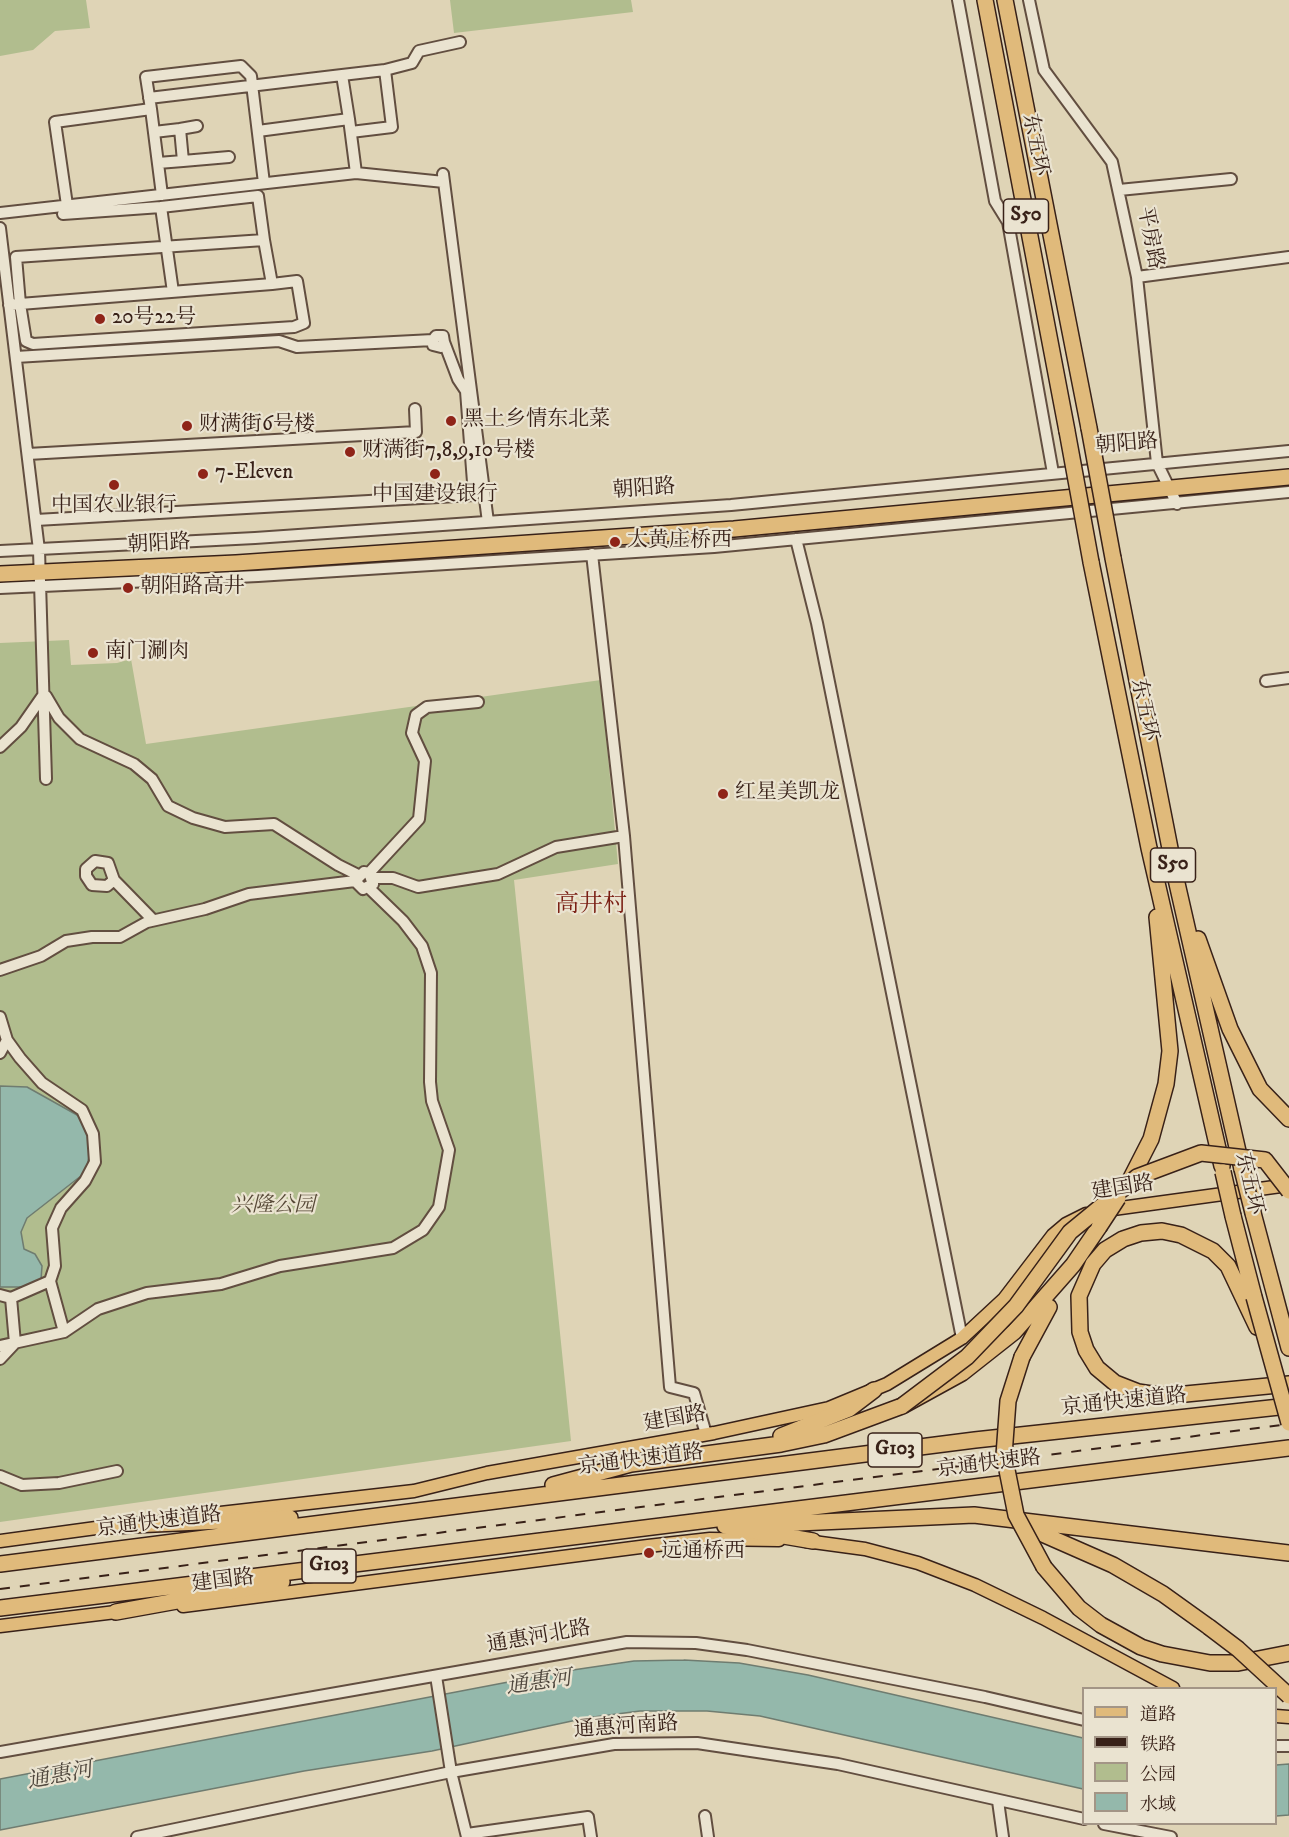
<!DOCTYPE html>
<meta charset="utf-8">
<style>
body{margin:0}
#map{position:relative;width:1289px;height:1837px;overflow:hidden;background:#dfd4b6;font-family:"IM FELL DW Pica","Noto Serif SC",serif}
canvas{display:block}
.legend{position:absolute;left:1082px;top:1687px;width:195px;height:138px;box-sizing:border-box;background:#eae3d0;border:2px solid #a39586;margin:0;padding:8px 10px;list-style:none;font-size:18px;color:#382118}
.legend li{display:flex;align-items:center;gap:12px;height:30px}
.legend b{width:30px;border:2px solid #a39586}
</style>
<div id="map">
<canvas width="1289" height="1837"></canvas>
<ul class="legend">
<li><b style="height:8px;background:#e0ba7b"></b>道路</li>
<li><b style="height:8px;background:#382118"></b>铁路</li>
<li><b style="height:16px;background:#b1bd8e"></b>公园</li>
<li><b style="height:16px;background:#94b8ab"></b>水域</li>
</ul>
</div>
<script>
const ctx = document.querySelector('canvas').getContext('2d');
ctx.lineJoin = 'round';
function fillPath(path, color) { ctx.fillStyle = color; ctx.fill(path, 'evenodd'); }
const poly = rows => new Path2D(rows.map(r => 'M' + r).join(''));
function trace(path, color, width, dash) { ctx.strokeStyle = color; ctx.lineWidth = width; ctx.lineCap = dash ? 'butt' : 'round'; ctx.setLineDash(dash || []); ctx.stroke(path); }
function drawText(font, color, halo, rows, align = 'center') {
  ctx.font = font + ' "IM FELL DW Pica","Noto Serif SC",serif'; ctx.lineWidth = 4.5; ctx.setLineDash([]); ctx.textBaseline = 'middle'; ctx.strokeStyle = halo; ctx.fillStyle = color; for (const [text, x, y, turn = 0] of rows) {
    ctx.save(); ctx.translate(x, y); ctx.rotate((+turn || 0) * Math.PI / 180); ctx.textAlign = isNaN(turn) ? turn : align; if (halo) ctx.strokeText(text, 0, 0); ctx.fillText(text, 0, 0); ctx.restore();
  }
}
fillPath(poly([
 [0,0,86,0,90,28,55,31,33,50,0,56],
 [450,0,631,0,633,12,454,33],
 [69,640,71,665,117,663,131,659,146,744,601,680,618,864,514,880,571,1441,0,1522,0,643]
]), '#b1bd8e');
const water = poly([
 [0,1086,27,1087,86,1120,91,1147,86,1172,27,1218,21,1232,24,1249,35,1254,42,1266,41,1280,25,1287,0,1287,0,1086],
 [684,1660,739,1663,808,1675,1083,1738,1083,1789,760,1716,707,1711,640,1711,586,1718,432,1751,304,1771,0,1830,0,1779,566,1671,634,1661,684,1660],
 [1289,1764,1289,1815,1276,1816,1276,1765,1289,1764]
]);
fillPath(water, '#94b8ab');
trace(water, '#6f7c70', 1.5);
const minor = poly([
 [958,0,995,201,1008,222,1053,473],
 [1029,0,1044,70,1112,162,1137,277,1157,463,1177,504],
 [342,75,385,70,412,63,419,51,460,42],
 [149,98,342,75,349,119],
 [151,109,146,77,241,66,251,76,264,183],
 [180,129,197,126],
 [258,131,349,119,356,173],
 [154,132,180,129,183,161,158,163],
 [351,132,392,127,385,70],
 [183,161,229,157],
 [443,174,488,522],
 [1119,190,1231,179],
 [67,205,55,122,151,109,162,195],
 [161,207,258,196,264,240],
 [0,213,356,173,444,182],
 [63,214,161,207,173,292],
 [0,228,39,550,46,779],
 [1137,277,1289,257],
 [9,305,20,304,272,284,297,281,304,323,294,327,33,344,26,341,20,304,16,257,264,240,272,284],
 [16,357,279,341,297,347,433,340,436,336,443,336,444,342,441,347,433,345,433,340],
 [28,454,416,432,415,409],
 [36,520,474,495,466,391,458,379,444,342],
 [796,539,817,623,962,1338],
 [0,551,255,538,731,505,1289,451],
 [592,554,624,836,670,1387,694,1393,706,1434],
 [0,588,258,576,714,547,1289,492],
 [1266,681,1289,678],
 [46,696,59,718,80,739,134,764,152,779,168,806,193,818,225,827,274,824,338,865,358,875],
 [0,747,21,727,44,694],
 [369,873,419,819,425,761,412,733,416,715,427,707,478,702],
 [373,878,393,878,418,887,498,874,556,847,624,836],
 [114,880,107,886,92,885,86,876,86,869,95,861,108,863,114,880,153,920],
 [0,970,41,956,66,941,92,937,120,937,147,922,205,909,249,894,355,881,364,872,369,873,373,884,363,889,355,881],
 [0,1017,7,1040,20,1058,42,1083,82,1110,93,1134,95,1162,85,1181,61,1208,52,1228,55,1266,50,1281,64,1332,0,1346],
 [0,1053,7,1040],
 [0,1295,11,1298,15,1343,0,1359],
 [11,1298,50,1281],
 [64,1332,98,1309,147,1293,221,1284,280,1266,393,1248,423,1230,439,1207,449,1150,432,1101,430,1082,431,973,422,946,403,921,369,888],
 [0,1476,22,1485,59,1483,117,1471],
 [436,1676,451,1772,467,1837],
 [1276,1746,1289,1746],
 [0,1752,627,1642,696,1643,747,1650,985,1697,1084,1720],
 [998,1801,1003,1837],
 [705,1816,708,1837],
 [1104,1824,1171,1837],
 [467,1834,588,1817,591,1837],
 [137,1837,451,1772,614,1744,697,1743,838,1764,1084,1819]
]);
const major = poly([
 [1106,1210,1289,1185],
 [194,1516,414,1491,487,1473,714,1433,829,1408,887,1384,962,1338,1004,1299,1053,1235,1066,1224,1086,1214],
 [0,1541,118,1525],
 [806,1541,865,1549,918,1563,975,1585,1043,1618,1173,1688],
 [183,1606,648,1546,710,1539,779,1540],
 [0,1626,124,1611],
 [1276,1716,1289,1717]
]);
const highway = poly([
 [985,0,1067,431],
 [1005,0,1089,428],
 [1113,558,1176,879,1242,1169],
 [1091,562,1149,848,1222,1166],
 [0,574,236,563,734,529,1289,477],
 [1198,939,1230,1029,1260,1089,1289,1119],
 [1128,1184,1151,1139,1166,1084,1170,1051,1157,917],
 [1253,1213,1289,1348],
 [1233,1216,1254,1297],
 [1257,1327,1228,1266,1213,1251,1181,1235,1162,1231,1141,1233,1123,1239,1105,1250,1093,1264,1079,1296,1080,1332,1086,1350,1097,1368,1115,1383,1138,1392,1165,1396,1289,1384],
 [1022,1357,1049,1307],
 [781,1436,849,1409,874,1390],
 [553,1485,631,1464,781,1444,824,1435,902,1406,962,1373,1014,1332,1073,1265,1099,1227],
 [754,1525,974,1515,1289,1553],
 [1022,1525,1113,1565,1163,1594,1209,1627],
 [110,1526,290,1518],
 [725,1526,813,1541],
 [0,1564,975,1440,1289,1406],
 [1044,1567,1079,1608,1101,1625,1141,1647,1162,1654,1210,1663,1238,1663,1289,1653],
 [0,1608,1289,1448],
 [116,1612,282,1582]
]);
trace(minor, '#624e40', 14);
trace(major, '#382118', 15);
trace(highway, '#382118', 18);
trace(minor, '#eae3d0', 10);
trace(major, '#e0ba7b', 12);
trace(highway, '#e0ba7b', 15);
trace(poly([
 [0,1589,1289,1424]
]), '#382118', 2, [10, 10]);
const highwayBridge = poly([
 [1089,428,1113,558],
 [1067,431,1091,562],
 [1242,1169,1253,1213],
 [1223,1172,1233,1216],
 [1099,1227,1118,1198],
 [1254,1297,1289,1423],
 [1022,1357,1008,1401,1004,1455,1016,1515,1044,1567],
 [902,1406,967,1357,1016,1306,1070,1232,1137,1177,1201,1153,1265,1160,1289,1191],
 [1209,1627,1238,1649,1289,1696]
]);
trace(highwayBridge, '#382118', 18, []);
trace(highwayBridge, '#e0ba7b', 15);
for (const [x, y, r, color] of [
 [100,319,6,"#8f2418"],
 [451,421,6,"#8f2418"],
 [187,426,6,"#8f2418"],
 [350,452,6,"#8f2418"],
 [203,474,6,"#8f2418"],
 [435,474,6,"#8f2418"],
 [114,485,6,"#8f2418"],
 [615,542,6,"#8f2418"],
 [128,588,6,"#8f2418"],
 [93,653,6,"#8f2418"],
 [723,794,6,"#8f2418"],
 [649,1553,6,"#8f2418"]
]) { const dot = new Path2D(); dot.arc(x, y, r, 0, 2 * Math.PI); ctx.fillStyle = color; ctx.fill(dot); trace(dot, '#eae3d0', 2); }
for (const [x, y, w] of [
 [1026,216,45],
 [1173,865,45],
 [895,1450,54],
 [329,1566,54]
]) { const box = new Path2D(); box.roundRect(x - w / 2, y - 17, w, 34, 4.5); ctx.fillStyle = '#eae3d0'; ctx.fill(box); trace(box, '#382118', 1.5); }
drawText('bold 20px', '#382118', null, [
 ["S50",1026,216],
 ["S50",1173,865],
 ["G103",895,1450],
 ["G103",329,1566]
]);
drawText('21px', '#382118', '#eae3d0', [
 ["东五环",1034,145,79],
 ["平房路",1149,238,79],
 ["朝阳路",1127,445,-5],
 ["朝阳路",644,490,-4],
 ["朝阳路",159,545,-3],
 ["东五环",1143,710,78],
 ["东五环",1248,1184,77],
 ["建国路",1123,1189,-9],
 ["京通快速道路",1124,1403,-6],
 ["建国路",675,1420,-10],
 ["京通快速道路",641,1461,-7],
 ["京通快速路",989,1465,-7],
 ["京通快速道路",159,1523,-7],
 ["建国路",223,1582,-7],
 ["通惠河北路",539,1638,-10],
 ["通惠河南路",626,1728,-4]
]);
drawText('21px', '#382118', '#eae3d0', [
 ["20号22号",112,319],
 ["黑土乡情东北菜",463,421],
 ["财满街6号楼",199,426],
 ["财满街7,8,9,10号楼",362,452],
 ["7-Eleven",215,474],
 ["中国建设银行",435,496,"center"],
 ["中国农业银行",114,507,"center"],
 ["大黄庄桥西",627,542],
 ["朝阳路高井",140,588],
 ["南门涮肉",105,653],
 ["红星美凯龙",735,794],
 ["远通桥西",661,1553]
], 'left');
drawText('italic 21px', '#564836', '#eae3d0', [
 ["兴隆公园",273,1207]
]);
drawText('italic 22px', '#4f473d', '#eae3d0', [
 ["通惠河",539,1684,-8],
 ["通惠河",60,1777,-11]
]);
drawText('24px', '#7a1f14', '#eae3d0', [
 ["高井村",591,906]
]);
</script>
